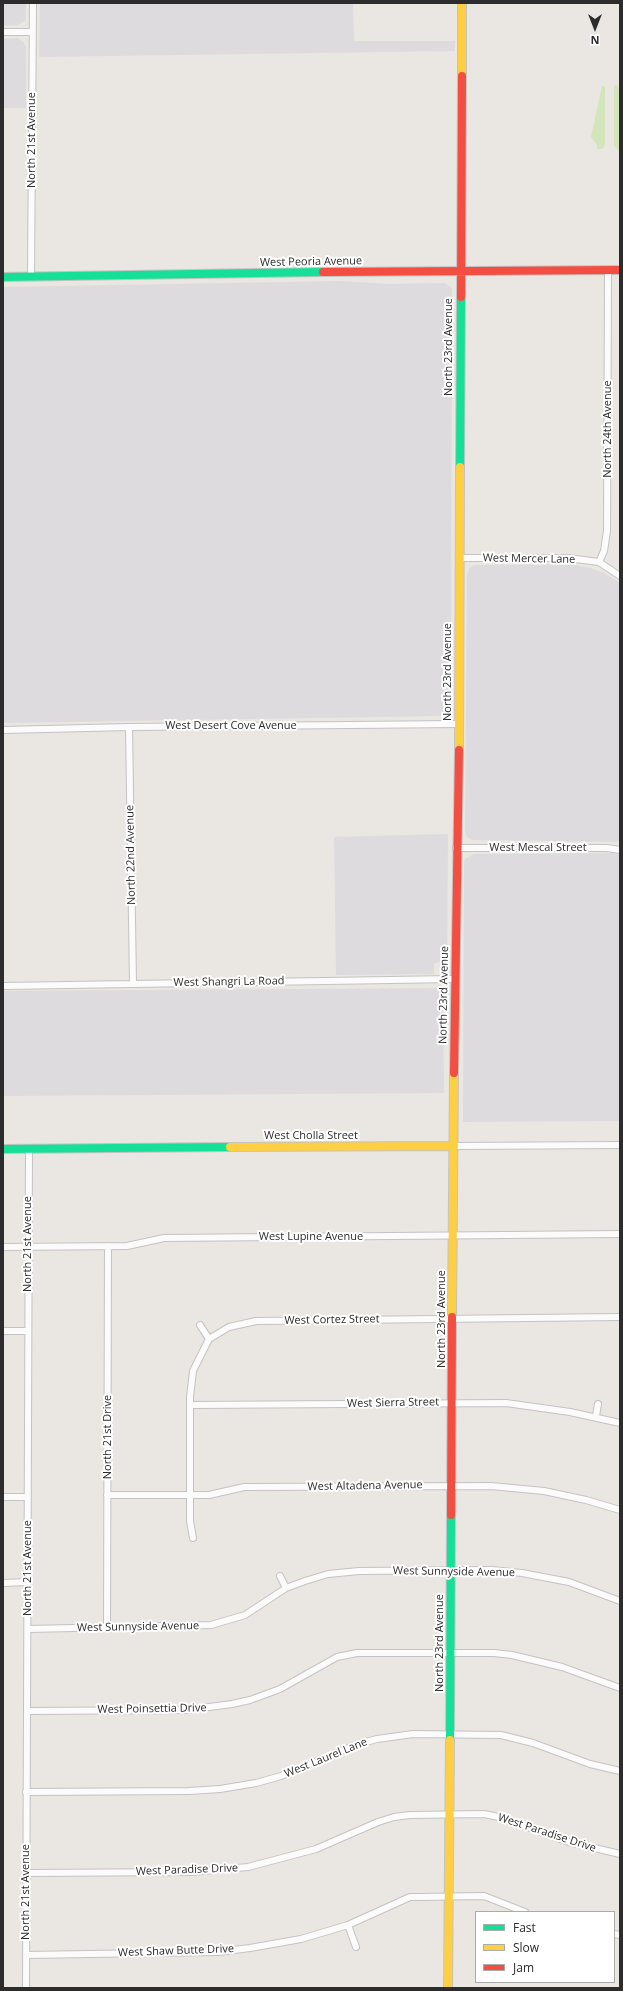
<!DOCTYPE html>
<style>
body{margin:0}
#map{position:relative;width:623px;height:1991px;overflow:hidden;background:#eae6e2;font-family:"Open Sans",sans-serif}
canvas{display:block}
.frame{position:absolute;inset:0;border:4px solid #2c2c2c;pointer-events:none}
.legend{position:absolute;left:475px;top:1911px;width:140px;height:72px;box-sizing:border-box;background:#fff;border:1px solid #ababab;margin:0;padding:5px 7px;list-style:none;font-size:12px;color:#2c2c2c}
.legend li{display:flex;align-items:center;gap:8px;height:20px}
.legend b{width:20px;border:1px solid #ababab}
.north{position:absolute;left:575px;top:8px;width:40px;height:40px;-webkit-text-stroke:3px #fff;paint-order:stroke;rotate:180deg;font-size:11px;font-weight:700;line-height:16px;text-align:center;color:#2c2c2c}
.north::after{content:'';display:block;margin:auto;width:14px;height:18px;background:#2c2c2c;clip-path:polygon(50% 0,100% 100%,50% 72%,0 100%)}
</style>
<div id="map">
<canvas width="623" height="1991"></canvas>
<div class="frame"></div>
<ul class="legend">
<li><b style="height:5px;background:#16e098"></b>Fast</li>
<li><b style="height:5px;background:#ffcf43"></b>Slow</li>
<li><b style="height:5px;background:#f24e42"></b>Jam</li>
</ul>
<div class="north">N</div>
</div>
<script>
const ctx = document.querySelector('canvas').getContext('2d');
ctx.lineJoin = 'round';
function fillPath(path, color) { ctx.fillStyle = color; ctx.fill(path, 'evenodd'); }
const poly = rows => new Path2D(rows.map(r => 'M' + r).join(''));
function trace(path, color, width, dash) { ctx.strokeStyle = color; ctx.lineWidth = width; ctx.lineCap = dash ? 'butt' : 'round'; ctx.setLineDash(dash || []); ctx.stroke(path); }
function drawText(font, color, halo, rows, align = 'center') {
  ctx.font = font + ' "Open Sans",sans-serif'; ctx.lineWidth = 4; ctx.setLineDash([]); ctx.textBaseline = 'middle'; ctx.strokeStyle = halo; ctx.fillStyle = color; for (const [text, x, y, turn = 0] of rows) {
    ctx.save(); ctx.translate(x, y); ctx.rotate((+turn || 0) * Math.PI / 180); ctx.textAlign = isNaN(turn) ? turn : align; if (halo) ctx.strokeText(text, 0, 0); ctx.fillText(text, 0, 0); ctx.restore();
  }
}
fillPath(poly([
 [3,3,26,3,25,21,18,25,3,26],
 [40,3,353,3,354,41,455,41,455,51,39,57],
 [18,38,24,43,26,47,26,108,3,108,3,39],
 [341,281,390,284,445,283,452,289,451,706,449,710,440,716,3,723,3,287],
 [570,564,590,568,604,573,620,583,620,842,472,840,467,837,465,832,467,574,469,568,474,565],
 [448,834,447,962,434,963,434,974,336,975,334,837],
 [613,853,620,855,620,1121,463,1122,464,863,465,859,474,854],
 [443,988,444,1093,3,1096,3,991]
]), '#dddbde');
fillPath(poly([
 [618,85,620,94,619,151,614,146,614,86],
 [602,86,605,86,605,145,602,149,597,149,597,145,591,137]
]), '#d3e5ba');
const street = poly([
 [3,32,32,32],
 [31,277,33,3],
 [459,558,568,558,599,562,620,576],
 [599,562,604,551,607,531,608,270],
 [129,727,133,984],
 [3,730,129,727,459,724],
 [456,848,607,848,620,850],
 [3,986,455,979],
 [454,1146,620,1145],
 [3,1247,127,1246,164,1238,620,1234],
 [200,1325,209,1339],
 [3,1331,28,1331],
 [190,1405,506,1403,570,1412,620,1423],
 [596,1416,598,1404],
 [107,1495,209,1495,244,1487,491,1486,544,1491,586,1500,620,1510],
 [3,1497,28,1497],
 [193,1538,190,1521,190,1397,193,1371,209,1339,229,1327,256,1321,620,1317],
 [280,1576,286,1588],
 [3,1583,27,1582],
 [107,1628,108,1246],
 [28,1629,211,1625,245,1615,286,1588,305,1581,328,1574,359,1571,492,1570,522,1573,569,1582,620,1601],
 [27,1711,186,1710,232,1704,250,1700,280,1689,337,1657,357,1653,494,1653,512,1655,562,1667,620,1688],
 [26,1792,189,1791,220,1789,256,1783,281,1776,358,1744,377,1739,413,1734,501,1735,533,1743,590,1764,620,1771],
 [26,1873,191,1872,248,1867,316,1849,378,1822,394,1817,410,1815,484,1814,499,1817,569,1842,620,1854],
 [348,1925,356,1947],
 [614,1934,620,1935],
 [26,1955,218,1952,250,1948,301,1939,348,1925,410,1897,420,1897,484,1896,525,1912],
 [26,1988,29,1149]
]);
const fast = poly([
 [3,277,323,272],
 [460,467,461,297],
 [3,1149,230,1147],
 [450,1740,451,1515]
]);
const slow = poly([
 [462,76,462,3],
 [459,750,460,467],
 [230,1147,454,1146],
 [452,1317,454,1073],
 [448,1988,450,1740]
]);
const jam = poly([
 [323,272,620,270],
 [461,297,462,76],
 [454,1073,459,750],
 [451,1515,452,1317]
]);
trace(street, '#c4c3c3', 8);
trace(fast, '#c4c3c3', 10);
trace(slow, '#c4c3c3', 10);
trace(jam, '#c4c3c3', 10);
trace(street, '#fcfbfb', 6);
trace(fast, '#16e098', 8);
trace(slow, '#ffcf43', 8);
trace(jam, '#f24e42', 8);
drawText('11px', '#2c2c2c', '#fff', [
 ["North 21st Avenue",32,140,-90],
 ["West Peoria Avenue",311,262,-1],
 ["North 23rd Avenue",449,347,-90],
 ["North 24th Avenue",608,429,-90],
 ["West Mercer Lane",529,559,1],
 ["North 23rd Avenue",448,672,-90],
 ["West Desert Cove Avenue",231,726],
 ["West Mescal Street",538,848],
 ["North 22nd Avenue",131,855,-91],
 ["West Shangri La Road",229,982,-1],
 ["North 23rd Avenue",444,995,-89],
 ["West Cholla Street",311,1136],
 ["West Lupine Avenue",311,1237],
 ["North 21st Avenue",28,1244,-90],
 ["North 23rd Avenue",442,1319,-90],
 ["West Cortez Street",332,1320,-1],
 ["West Sierra Street",393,1403,-1],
 ["North 21st Drive",108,1437,-90],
 ["West Altadena Avenue",365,1486,-1],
 ["North 21st Avenue",28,1568,-90],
 ["West Sunnyside Avenue",454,1572,1],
 ["West Sunnyside Avenue",138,1627,-1],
 ["North 23rd Avenue",440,1643,-90],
 ["West Poinsettia Drive",152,1709,-1],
 ["West Laurel Lane",326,1758,-22],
 ["West Paradise Drive",547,1833,18],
 ["West Paradise Drive",187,1870,-2],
 ["North 21st Avenue",26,1892,-90],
 ["West Shaw Butte Drive",176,1951,-2]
]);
</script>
